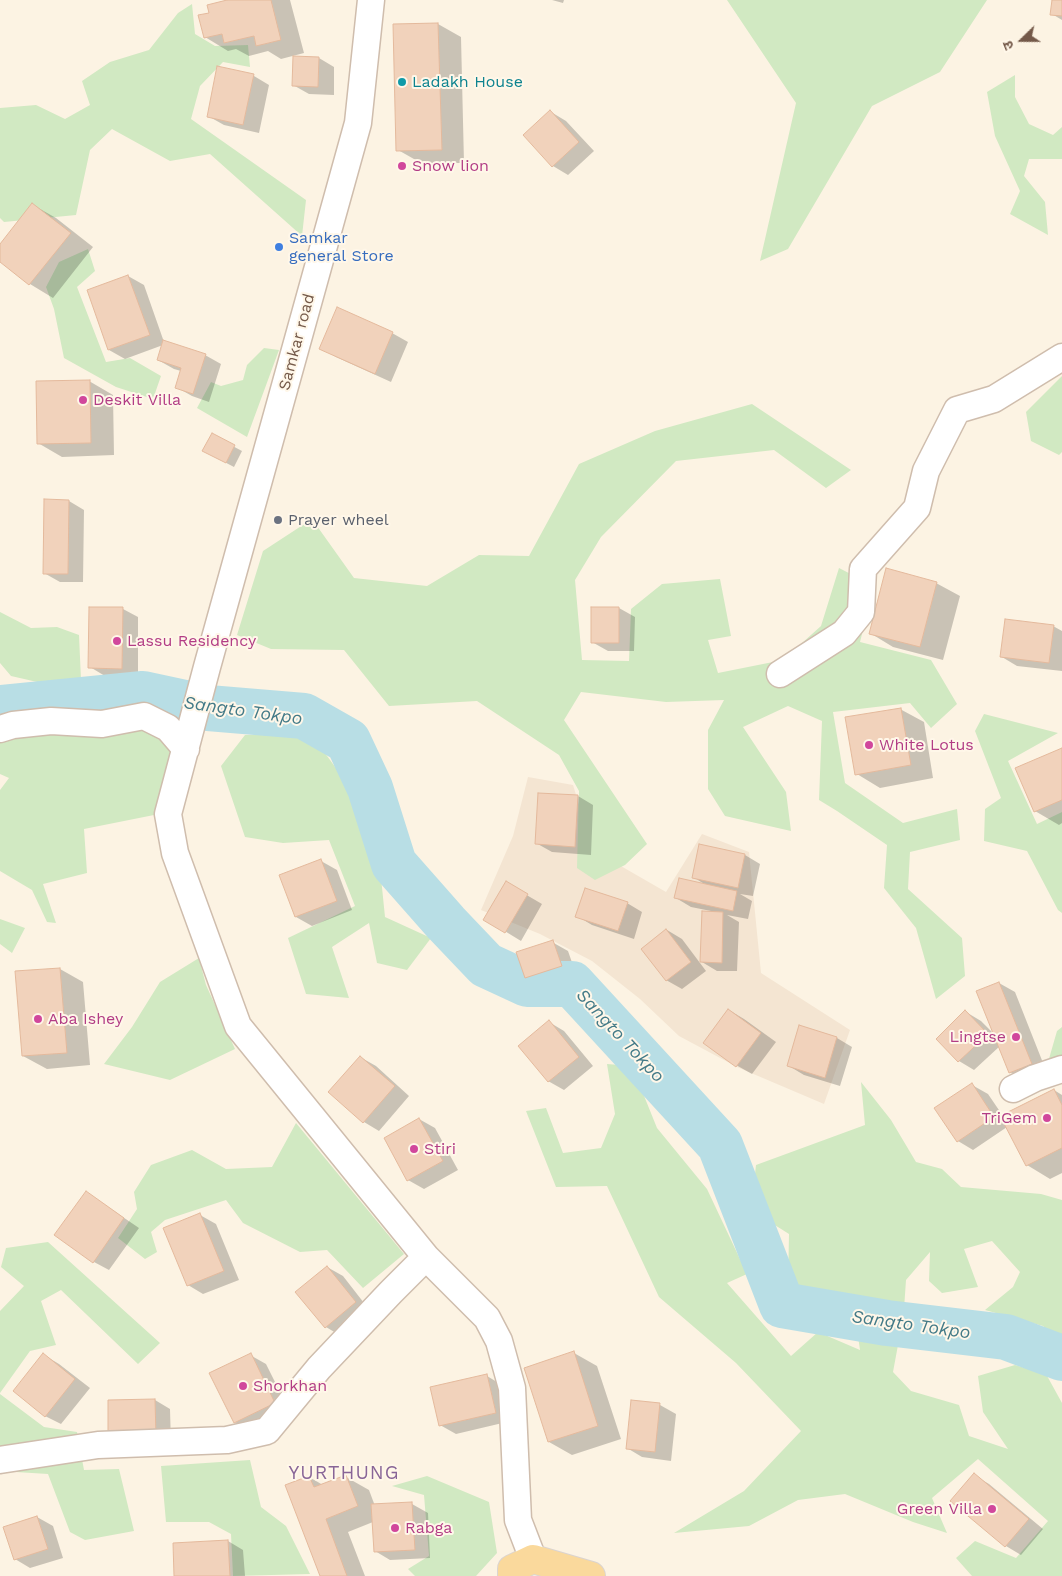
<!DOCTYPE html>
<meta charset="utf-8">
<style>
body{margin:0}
#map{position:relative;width:1062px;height:1576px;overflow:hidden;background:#fcf3e3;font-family:"Work Sans","Noto Sans Devanagari",sans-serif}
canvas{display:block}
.north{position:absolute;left:997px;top:15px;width:50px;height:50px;-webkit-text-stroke:4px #fff7e9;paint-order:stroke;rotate:248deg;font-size:14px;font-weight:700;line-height:20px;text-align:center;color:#745949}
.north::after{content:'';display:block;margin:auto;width:18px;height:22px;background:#745949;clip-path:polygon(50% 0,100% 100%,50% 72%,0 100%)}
</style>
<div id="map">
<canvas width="1062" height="1576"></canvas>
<div class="north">उ</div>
</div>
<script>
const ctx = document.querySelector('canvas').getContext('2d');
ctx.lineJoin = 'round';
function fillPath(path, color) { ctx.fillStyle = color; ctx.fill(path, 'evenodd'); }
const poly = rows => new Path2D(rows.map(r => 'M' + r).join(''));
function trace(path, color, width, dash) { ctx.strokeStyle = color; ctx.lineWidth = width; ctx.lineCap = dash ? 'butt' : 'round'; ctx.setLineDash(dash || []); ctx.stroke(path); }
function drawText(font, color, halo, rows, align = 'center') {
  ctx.font = font + ' "Work Sans",sans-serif'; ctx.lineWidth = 4; ctx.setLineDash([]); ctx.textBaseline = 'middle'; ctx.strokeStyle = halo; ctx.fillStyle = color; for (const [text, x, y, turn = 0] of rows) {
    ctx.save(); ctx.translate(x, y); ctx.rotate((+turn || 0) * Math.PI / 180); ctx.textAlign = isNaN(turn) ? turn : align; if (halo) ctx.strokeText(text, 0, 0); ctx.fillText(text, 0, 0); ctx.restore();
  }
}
fillPath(poly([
 [528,777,573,785,593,850,666,892,702,834,749,852,761,973,850,1030,824,1104,737,1067,679,1036,640,999,592,961,540,934,481,910,513,836]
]), '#f4e5d2');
fillPath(poly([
 [727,0,987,0,940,72,872,106,788,249,760,261,796,103],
 [192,4,195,34,215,46,248,45,250,67,223,62,200,86,191,119,306,200,302,236,210,154,170,161,112,129,90,150,76,215,4,222,0,218,0,108,36,105,65,119,90,105,82,81,110,62,149,50,178,13],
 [1015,75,1015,97,1029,124,1053,135,1062,127,1062,159,1029,159,1024,176,1045,202,1048,235,1010,214,1020,191,995,136,987,92],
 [88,249,95,271,77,287,106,362,130,358,161,376,153,399,116,387,64,358,54,309,46,287,59,262],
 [264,348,279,350,247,437,197,408,211,382,221,386,243,380,247,365],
 [1062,376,1062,452,1059,455,1031,441,1026,412],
 [752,404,851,470,826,488,774,450,676,461,601,537,575,580,582,660,629,661,631,609,662,584,720,579,731,636,708,640,718,673,783,660,821,626,839,568,874,586,860,642,931,660,957,704,931,728,910,703,833,712,845,783,903,823,957,809,960,840,910,852,908,889,962,938,965,976,936,999,916,928,884,888,887,845,837,811,819,800,822,721,788,706,743,727,786,792,791,831,725,816,708,789,708,730,724,700,666,702,581,692,564,720,647,844,625,865,595,880,577,868,579,791,559,755,477,701,389,706,344,650,271,649,237,635,263,551,312,519,354,578,427,586,479,555,529,556,579,464,655,431],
 [0,612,31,628,57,627,79,635,81,680,46,684,11,676,0,663],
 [118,712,172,745,154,815,84,829,87,873,43,884,56,923,47,922,32,890,0,871,0,790,9,778,0,774,0,740],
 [984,714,1058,733,1008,761,1037,824,1062,812,1062,913,1058,910,1027,851,984,841,985,809,1001,798,975,731],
 [311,734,352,790,377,838,385,917,431,938,407,970,377,963,369,923,332,947,349,998,306,994,288,938,355,906,329,840,283,843,245,837,221,766,245,735],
 [0,919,25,928,12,953,0,944],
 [199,958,206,985,235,1049,170,1080,104,1064,132,1027,160,982],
 [1062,1027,1062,1083,1042,1083,1057,1031],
 [607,1064,632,1066,657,1128,707,1189,747,1274,727,1283,791,1356,818,1332,860,1350,858,1336,898,1345,893,1372,911,1391,959,1405,969,1436,1008,1449,983,1412,978,1376,1015,1365,1046,1374,1062,1403,1062,1576,972,1576,956,1558,975,1541,1016,1558,1048,1521,978,1459,932,1498,947,1533,913,1522,845,1494,798,1500,749,1526,674,1533,744,1491,801,1431,736,1363,659,1297,607,1186,556,1187,526,1111,546,1108,563,1153,601,1148,615,1114],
 [861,1082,891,1120,916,1162,942,1169,961,1187,1041,1194,1062,1200,1062,1343,1043,1326,985,1310,1013,1287,1020,1272,992,1241,964,1249,978,1287,942,1293,929,1281,930,1252,906,1280,904,1309,825,1302,788,1286,789,1234,751,1210,756,1165,865,1125],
 [296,1123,404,1254,363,1288,327,1250,300,1252,243,1223,226,1200,165,1220,151,1232,157,1252,145,1259,118,1238,137,1209,134,1192,151,1165,192,1150,226,1169,272,1167],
 [48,1242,160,1343,138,1364,61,1290,41,1301,56,1345,30,1351,0,1393,0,1311,24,1286,1,1267,6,1248],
 [0,1394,44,1427,77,1432,84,1470,119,1469,134,1531,85,1540,70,1532,48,1474,0,1471],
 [250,1460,261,1507,286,1526,310,1574,233,1576,231,1534,209,1522,166,1522,161,1466],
 [427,1476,489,1502,497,1553,476,1576,415,1576,408,1569,429,1556,424,1495,392,1486]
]), '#d1e9c2');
fillPath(poly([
 [232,0,290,0,304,53,281,59,268,51,249,56,236,49,228,51,205,37,210,14],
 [552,0,564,0,563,3],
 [1054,0,1062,0,1062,20,1052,14],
 [438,24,461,37,464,163,421,163,398,150,395,25],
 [319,58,334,67,334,95,309,94,293,85],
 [218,68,254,76,269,85,259,133,224,125,208,116],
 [551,112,566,121,594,151,568,175,553,166],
 [33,205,56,218,93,247,53,298,30,284,0,260,0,246],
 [128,276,144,285,164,342,205,355,221,364,209,402,192,396,176,387,181,371,174,369,158,360,163,345,125,359,109,350,88,291],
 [392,333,408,342,391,382,336,357,321,348],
 [89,381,113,395,114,455,62,457,38,443],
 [212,435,242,451,234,467,211,455],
 [69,501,84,510,83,582,60,582,44,573],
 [936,583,960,596,943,660,893,647,870,633],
 [619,608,635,617,634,651,608,651,592,642],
 [123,609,138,617,138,677,105,676,90,667],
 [1053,626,1062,631,1062,671,1017,666,1002,657],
 [900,709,924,722,933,778,880,788,857,774],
 [1062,749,1062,823,1059,825,1035,811],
 [578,796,593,805,591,855,552,852,536,843],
 [745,855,760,864,753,896,740,894,752,901,748,919,727,915,739,922,737,971,717,971,702,962,711,911,691,907,676,898,706,885,693,877],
 [321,861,337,870,352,910,312,926,296,917],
 [506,883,542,904,521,941,485,919],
 [627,903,642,912,634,939,592,925,577,916],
 [667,930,682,939,706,971,682,989,666,980],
 [552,942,568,951,576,974,542,986,526,977],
 [60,969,83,982,90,1065,47,1069,23,1056],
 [999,983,1015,992,1047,1073,1026,1081,1010,1072,1000,1046,974,1070,959,1061,966,1012,981,1021,995,1035],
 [729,1010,744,1019,776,1042,752,1074,736,1065],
 [549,1022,564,1031,593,1066,564,1090,548,1081],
 [837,1038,852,1047,840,1086,804,1075,789,1066],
 [360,1057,376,1066,409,1096,379,1131,364,1122],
 [972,1085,988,1094,1003,1116,1054,1090,1062,1095,1062,1173,1050,1179,1027,1165,1007,1127,973,1150,958,1141],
 [419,1119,435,1128,458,1170,424,1189,408,1180],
 [86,1192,139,1228,109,1270,94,1262],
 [200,1215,216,1224,239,1280,203,1294,188,1285],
 [327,1267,343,1276,371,1312,341,1336,326,1327],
 [574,1353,597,1366,621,1439,572,1455,549,1442],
 [44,1355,59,1364,90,1388,61,1424,45,1416],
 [250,1355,266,1364,290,1412,250,1431,235,1422],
 [487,1376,502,1385,511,1421,456,1434,440,1425],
 [155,1400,170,1409,171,1444,110,1436],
 [632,1402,660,1405,676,1414,671,1461,642,1457,627,1448],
 [974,1475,989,1484,1043,1529,1021,1555,1006,1546,952,1501],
 [309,1477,323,1485,346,1477,369,1490,375,1506,412,1504,428,1513,430,1558,390,1560,375,1551,373,1522,348,1532,365,1576,321,1576],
 [37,1517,53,1526,63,1558,30,1568,15,1559],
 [228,1541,243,1550,245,1576,176,1576]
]), '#0003');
trace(poly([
 [0,708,143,694,208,708,304,716,348,741,370,788,394,864,446,923,486,965,527,984,572,984,720,1145,782,1305,887,1323,1006,1337,1062,1358]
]), '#b8dee5', 46);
const building = poly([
 [227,0,271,0,281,40,256,46,254,36,224,43,222,34,204,38,198,15,209,13,207,5,227,0],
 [1052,0,1062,0,1062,16,1050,15,1052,0],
 [438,23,442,150,396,151,393,24,438,23],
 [293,56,319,57,318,87,292,86,293,56],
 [217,66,254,74,243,125,207,117,217,66],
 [550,110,579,142,552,167,523,135,550,110],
 [32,203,71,233,29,285,0,262,0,244,32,203],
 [128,275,150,335,108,350,87,290,128,275],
 [337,307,393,332,375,374,319,349,337,307],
 [163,340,206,354,193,394,175,388,181,368,157,360,163,340],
 [90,380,91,443,37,444,36,381,90,380],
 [212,433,235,445,226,463,202,451,212,433],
 [44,499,69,500,68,574,43,574,44,499],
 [886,568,937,582,920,647,869,634,886,568],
 [89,607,123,607,122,669,88,668,89,607],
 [591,607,619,607,619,643,591,643,591,607],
 [1005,619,1054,625,1049,663,1000,657,1005,619],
 [901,708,911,765,855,775,845,717,901,708],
 [1062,748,1062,800,1034,812,1015,768,1062,748],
 [538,793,578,795,575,847,535,844,538,793],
 [699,844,745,854,738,888,692,878,699,844],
 [321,859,337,901,295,917,279,875,321,859],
 [679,878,737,891,733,911,674,898,679,878],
 [506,881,528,894,505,933,483,920,506,881],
 [585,888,628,902,618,931,575,917,585,888],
 [702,911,723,912,722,963,700,962,702,911],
 [666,929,691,962,666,981,641,949,666,929],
 [553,940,562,966,525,978,516,952,553,940],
 [60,968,67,1053,22,1056,15,971,60,968],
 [999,982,1032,1064,1009,1073,976,991,999,982],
 [728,1009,761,1033,736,1067,703,1043,728,1009],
 [965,1010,988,1034,958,1062,936,1039,965,1010],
 [549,1020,579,1057,548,1082,518,1046,549,1020],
 [799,1025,837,1037,825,1078,787,1066,799,1025],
 [360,1056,395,1086,363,1123,328,1092,360,1056],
 [972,1083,994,1117,957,1142,934,1108,972,1083],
 [1054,1089,1062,1105,1062,1148,1026,1166,1000,1116,1054,1089],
 [419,1118,443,1161,407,1181,384,1138,419,1118],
 [86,1191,124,1218,93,1263,54,1235,86,1191],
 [200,1213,224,1271,187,1286,163,1228,200,1213],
 [327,1266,356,1302,325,1328,295,1292,327,1266],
 [574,1351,598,1426,548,1442,524,1368,574,1351],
 [43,1353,75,1379,45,1417,13,1391,43,1353],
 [251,1353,275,1403,234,1423,209,1373,251,1353],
 [487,1374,496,1413,439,1426,430,1387,487,1374],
 [155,1399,156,1436,108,1437,108,1400,155,1399],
 [631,1400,660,1403,655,1452,626,1449,631,1400],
 [974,1473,1029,1519,1005,1547,950,1501,974,1473],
 [346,1475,358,1506,326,1519,347,1576,320,1576,285,1485,309,1476,314,1487,346,1475],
 [412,1502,415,1550,374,1552,371,1504,412,1502],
 [37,1516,48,1549,14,1560,3,1527,37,1516],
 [228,1540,230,1576,174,1576,173,1543,228,1540]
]);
fillPath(building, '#f1d2bb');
trace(building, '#e4b99c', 1);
const minor = poly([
 [371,0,358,123,207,667,168,814,175,853,238,1026,426,1257,487,1318,499,1341,512,1388,518,1520,533,1559],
 [780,674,844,633,861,612,863,569,917,508,926,471,957,410,994,399,1062,357],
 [0,729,13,725,51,721,102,724,144,716,168,728,186,749],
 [1013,1089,1035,1078,1062,1069],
 [0,1460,98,1445,227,1440,267,1431,319,1368,391,1292,426,1257]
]);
const major = poly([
 [512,1576,512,1569,533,1559,591,1576]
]);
trace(minor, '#cfbdad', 29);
trace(major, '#dbd4d0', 30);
trace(minor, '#fff', 26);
trace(major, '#fad99c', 28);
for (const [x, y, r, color] of [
 [402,82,5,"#0f9aa8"],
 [402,166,5,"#d1479c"],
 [279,247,5,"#3f7fe0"],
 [83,400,5,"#d1479c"],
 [278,520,5,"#6b7280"],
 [117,641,5,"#d1479c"],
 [869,745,5,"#d1479c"],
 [38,1019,5,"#d1479c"],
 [1016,1037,5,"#d1479c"],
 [1047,1118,5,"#d1479c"],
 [414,1149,5,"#d1479c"],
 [243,1386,5,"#d1479c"],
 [992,1509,5,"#d1479c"],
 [395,1528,5,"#d1479c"]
]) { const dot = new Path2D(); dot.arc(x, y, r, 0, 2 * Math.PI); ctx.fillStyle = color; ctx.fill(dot); trace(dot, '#fff7e9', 2); }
drawText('16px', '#0d838f', '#fff7e9', [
 ["Ladakh House",412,82]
], 'left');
drawText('16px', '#b23c85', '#fff7e9', [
 ["Snow lion",412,166],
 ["Deskit Villa",93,400],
 ["Lassu Residency",127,641],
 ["White Lotus",879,745],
 ["Aba Ishey",48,1019],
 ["Lingtse",1006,1037,"right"],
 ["TriGem",1037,1118,"right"],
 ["Stiri",424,1149],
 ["Shorkhan",253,1386],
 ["Green Villa",982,1509,"right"],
 ["Rabga",405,1528]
], 'left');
drawText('16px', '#366cbe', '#fff7e9', [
 ["Samkar",289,238],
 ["general Store",289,256]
], 'left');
drawText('16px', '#745949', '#fff7e9', [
 ["Samkar road",297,342,-75]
]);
drawText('16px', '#5b616d', '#fff7e9', [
 ["Prayer wheel",288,520]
], 'left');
drawText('italic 18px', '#437a87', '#fff7e9', [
 ["Sangto Tokpo",243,711,8],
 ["Sangto Tokpo",620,1036,47],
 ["Sangto Tokpo",911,1325,8]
]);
ctx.letterSpacing = '1px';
drawText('19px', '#886597', '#fff7e9', [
 ["YURTHUNG",344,1473]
]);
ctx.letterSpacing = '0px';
</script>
